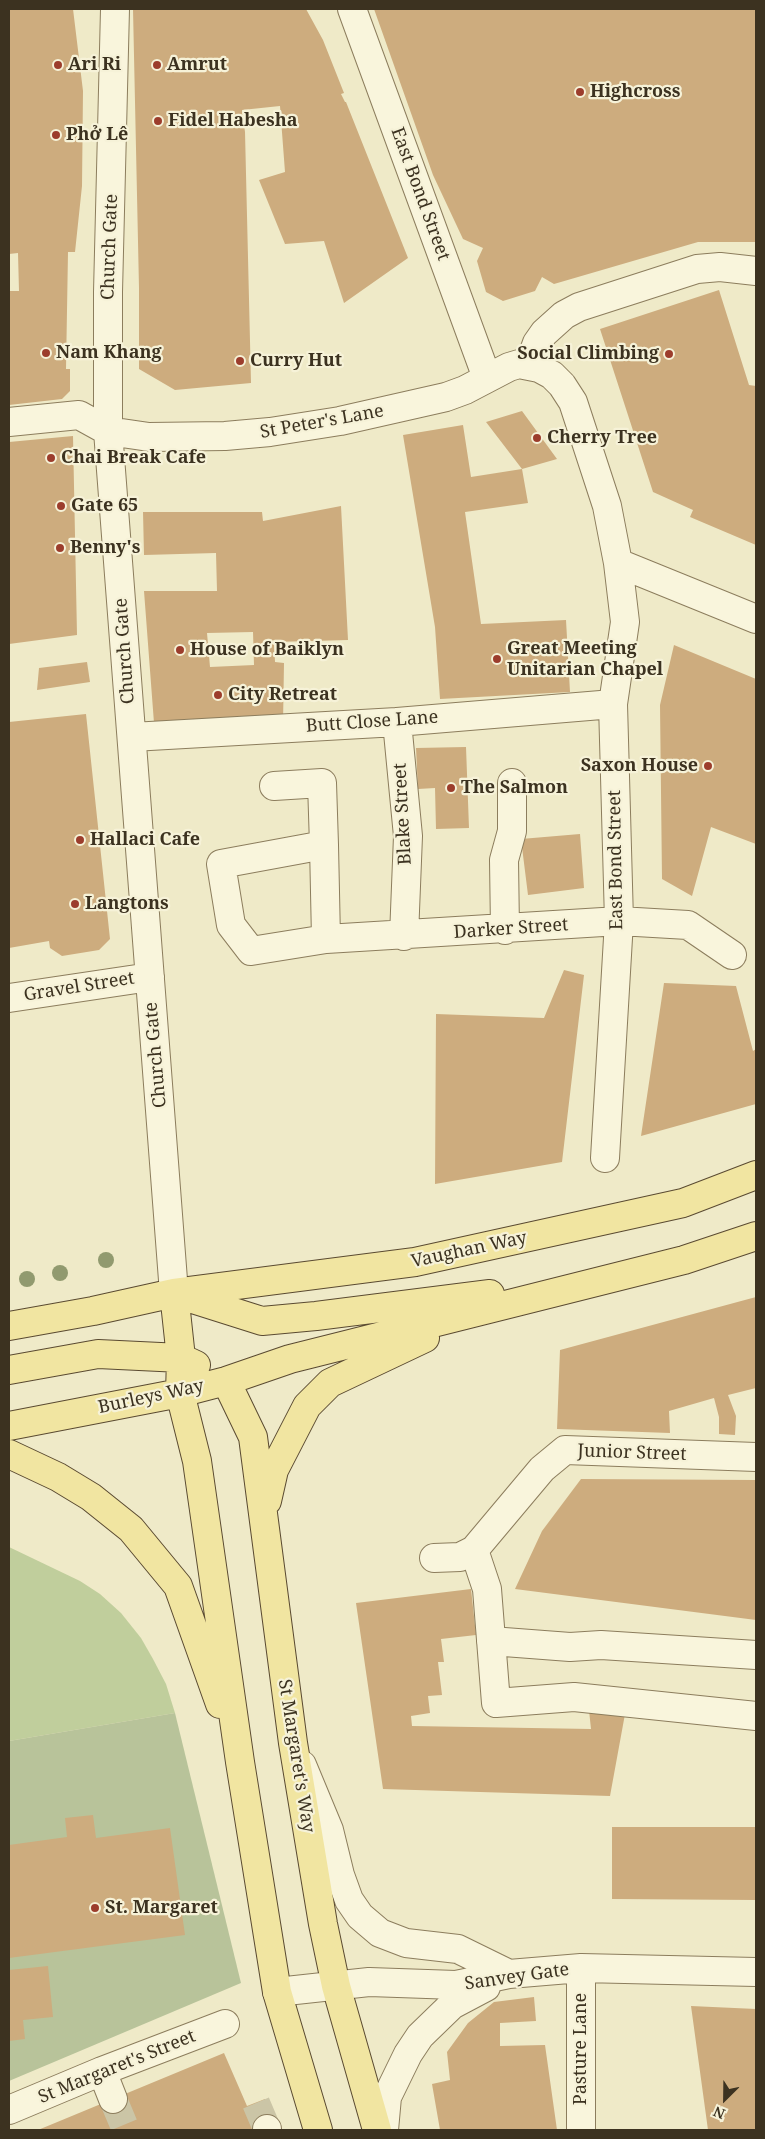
<!DOCTYPE html>
<meta charset="utf-8">
<style>
body{margin:0}
#map{position:relative;width:765px;height:2139px;overflow:hidden;background:#efeac8;font-family:"Noto Serif",serif}
canvas{display:block}
.frame{position:absolute;inset:0;border:10px solid #3c3220;pointer-events:none}
.north{position:absolute;left:700px;top:2074px;width:50px;height:50px;-webkit-text-stroke:4px #f6f2d8;paint-order:stroke;rotate:203deg;font-size:14px;font-weight:700;line-height:20px;text-align:center;color:#3c3220}
.north::after{content:'';display:block;margin:auto;width:18px;height:22px;background:#3c3220;clip-path:polygon(50% 0,100% 100%,50% 72%,0 100%)}
</style>
<div id="map">
<canvas width="765" height="2139"></canvas>
<div class="frame"></div>
<div class="north">N</div>
</div>
<script>
const ctx = document.querySelector('canvas').getContext('2d');
ctx.lineJoin = 'round';
function fillPath(path, color) { ctx.fillStyle = color; ctx.fill(path, 'evenodd'); }
const poly = rows => new Path2D(rows.map(r => 'M' + r).join(''));
function trace(path, color, width, dash) { ctx.strokeStyle = color; ctx.lineWidth = width; ctx.lineCap = dash ? 'butt' : 'round'; ctx.setLineDash(dash || []); ctx.stroke(path); }
function drawText(font, color, halo, rows, align = 'center') {
  ctx.font = font + ' "Noto Serif",serif'; ctx.lineWidth = 4.5; ctx.setLineDash([]); ctx.textBaseline = 'middle'; ctx.strokeStyle = halo; ctx.fillStyle = color; for (const [text, x, y, turn = 0] of rows) {
    ctx.save(); ctx.translate(x, y); ctx.rotate((+turn || 0) * Math.PI / 180); ctx.textAlign = isNaN(turn) ? turn : align; if (halo) ctx.strokeText(text, 0, 0); ctx.fillText(text, 0, 0); ctx.restore();
  }
}
fillPath(poly([
 [9,1547,80,1581,100,1594,121,1613,141,1638,153,1659,166,1684,175,1713,9,1741]
]), '#c0ce9c');
fillPath(poly([
 [175,1713,241,1983,9,2081,9,1741]
]), '#b8c39a');
fillPath(poly([
 [9,9,73,9,83,91,82,186,75,252,68,252,66,369,70,369,70,391,62,399,9,405,9,291,19,291,18,253,9,254],
 [133,9,306,9,323,40,344,93,341,94,345,102,346,102,408,258,344,303,324,241,285,244,259,180,285,172,280,106,242,110,245,132,251,383,175,390,139,369,139,288],
 [374,9,756,9,756,242,698,242,554,284,542,277,535,291,503,301,486,292,477,261,483,248,463,239,433,175],
 [719,290,749,385,756,386,756,545,690,517,693,510,653,492,600,329],
 [522,411,557,459,522,469,528,503,465,512,481,624,566,620,570,692,440,699,435,627,403,435,463,425,471,477,522,469,486,422],
 [73,436,77,635,9,644,9,442],
 [341,506,348,640,274,642,275,662,284,663,283,724,154,723,144,591,217,591,216,553,144,555,143,512,262,512,263,521],
 [253,632,254,665,210,667,207,633],
 [674,645,756,679,756,844,711,827,692,896,662,879,660,705],
 [87,662,90,682,37,690,39,668],
 [86,714,110,939,99,950,62,956,50,948,49,941,9,948,9,722],
 [466,747,469,828,436,829,435,788,418,789,416,748],
 [580,834,584,888,528,895,521,839],
 [564,970,584,975,562,1162,435,1184,436,1014,544,1018],
 [664,983,736,986,753,1051,756,1049,756,1104,641,1136],
 [756,1297,756,1388,728,1395,736,1416,735,1435,719,1434,719,1417,714,1398,669,1411,670,1433,557,1429,560,1350],
 [581,1479,756,1480,756,1620,515,1589,542,1531],
 [471,1589,476,1635,441,1639,444,1662,438,1662,442,1695,428,1696,430,1713,411,1716,412,1726,591,1729,588,1701,625,1714,610,1796,383,1789,356,1603],
 [93,1815,96,1838,170,1828,185,1935,9,1958,9,1845,67,1837,65,1818],
 [612,1827,756,1827,756,1900,612,1899],
 [48,1966,53,2017,23,2020,25,2039,9,2041,9,1970],
 [534,1997,536,2021,500,2023,500,2046,545,2045,557,2130,440,2130,432,2084,450,2080,447,2052,468,2023,494,2002],
 [691,2006,756,2009,756,2130,708,2130],
 [224,2053,247,2106,265,2099,276,2126,265,2130,38,2130]
]), '#cdac7e');
trace(poly([
 [113,2099,126,2130],
 [256,2103,267,2129]
]), '#cbc5a6', 28, [28, 14]);
const minor = poly([
 [115,9,108,292,108,431,174,1293],
 [352,9,487,378],
 [529,365,537,343,544,333,564,315,579,307,697,269,720,267,756,271],
 [9,422,79,415,108,431,149,437,225,436,270,432,340,421,446,397,465,390,509,367,519,364,539,368,552,375,562,385,573,402,607,506,618,563,625,622,613,704,619,921,605,1158],
 [618,563,756,619],
 [397,722,408,836,404,936],
 [132,737,397,722,613,704],
 [274,786,322,783,324,845],
 [505,930,504,860,512,831,512,783],
 [326,939,251,951,231,925,221,864,324,845,326,939,619,921,688,925,732,955],
 [9,998,150,977],
 [474,1550,487,1589,496,1703,574,1697,756,1716],
 [434,1558,460,1557,474,1550,542,1469,565,1450,756,1457],
 [491,1641,570,1647,601,1645,756,1655],
 [302,1765,329,1830,340,1875,349,1900,360,1916,380,1933,406,1943,458,1949,509,1974],
 [581,1968,581,2130],
 [277,1992,369,1982,456,1985,509,1974,581,1968,756,1972],
 [102,2071,113,2099],
 [9,2110,102,2071,225,2024],
 [267,2129,267,2130],
 [384,2130,387,2097,408,2054,420,2036,452,2005,486,1987]
]);
const major = poly([
 [174,1293,181,1358,180,1393,197,1461,240,1762,277,1992,318,2130],
 [183,1296,262,1321,316,1316,490,1294],
 [9,1326,93,1311,174,1293,415,1262,683,1203,756,1175],
 [9,1370,98,1354,181,1358,196,1365],
 [226,1381,253,1437,293,1743,323,1924,336,1986,377,2130],
 [9,1426,180,1393,226,1381,290,1359,684,1260,756,1236],
 [9,1454,58,1477,91,1497,131,1529,178,1586,220,1704],
 [267,1501,274,1470,307,1406,330,1383,425,1338]
]);
trace(minor, '#8c7d5d', 30);
trace(major, '#5a4a31', 30);
trace(minor, '#f9f5dc', 28);
trace(major, '#f1e5a1', 28);
ctx.fillStyle = '#919a6f';
for (const [x, y] of [
 [106,1260],
 [60,1273],
 [27,1279]
]) { ctx.beginPath(); ctx.arc(x, y, 8, 0, 2 * Math.PI); ctx.fill(); }
for (const [x, y, r, color] of [
 [58,65,5,"#9c3d2c"],
 [157,65,5,"#9c3d2c"],
 [580,92,5,"#9c3d2c"],
 [158,121,5,"#9c3d2c"],
 [56,135,5,"#9c3d2c"],
 [46,353,5,"#9c3d2c"],
 [669,354,5,"#9c3d2c"],
 [240,361,5,"#9c3d2c"],
 [537,438,5,"#9c3d2c"],
 [51,458,5,"#9c3d2c"],
 [61,506,5,"#9c3d2c"],
 [60,548,5,"#9c3d2c"],
 [180,650,5,"#9c3d2c"],
 [497,659,5,"#9c3d2c"],
 [218,695,5,"#9c3d2c"],
 [708,766,5,"#9c3d2c"],
 [451,788,5,"#9c3d2c"],
 [80,840,5,"#9c3d2c"],
 [75,904,5,"#9c3d2c"],
 [95,1908,5,"#9c3d2c"]
]) { const dot = new Path2D(); dot.arc(x, y, r, 0, 2 * Math.PI); ctx.fillStyle = color; ctx.fill(dot); trace(dot, '#f6f2d8', 2); }
drawText('bold 18px', '#3c3220', '#f6f2d8', [
 ["Ari Ri",68,65],
 ["Amrut",167,65],
 ["Highcross",590,92],
 ["Fidel Habesha",168,121],
 ["Phở Lê",66,135],
 ["Nam Khang",56,353],
 ["Social Climbing",659,354,"right"],
 ["Curry Hut",250,361],
 ["Cherry Tree",547,438],
 ["Chai Break Cafe",61,458],
 ["Gate 65",71,506],
 ["Benny's",70,548],
 ["Great Meeting",507,649],
 ["Unitarian Chapel",507,670],
 ["House of Baiklyn",190,650],
 ["City Retreat",228,695],
 ["Saxon House",698,766,"right"],
 ["The Salmon",461,788],
 ["Hallaci Cafe",90,840],
 ["Langtons",85,904],
 ["St. Margaret",105,1908]
], 'left');
drawText('18px', '#3c3220', '#f6f2d8', [
 ["East Bond Street",420,194,70],
 ["Church Gate",110,247,-88],
 ["St Peter's Lane",322,422,-10],
 ["Church Gate",125,651,-94],
 ["Butt Close Lane",372,722,-4],
 ["Blake Street",403,814,-93],
 ["East Bond Street",616,860,-91],
 ["Darker Street",511,929,-4],
 ["Gravel Street",79,987,-9],
 ["Church Gate",156,1055,-95],
 ["Vaughan Way",469,1250,-12],
 ["Burleys Way",151,1397,-12],
 ["Junior Street",632,1453,2],
 ["St Margaret's Way",296,1756,81],
 ["Sanvey Gate",517,1977,-8],
 ["Pasture Lane",581,2049,-90],
 ["St Margaret's Street",117,2067,-22]
]);
</script>
